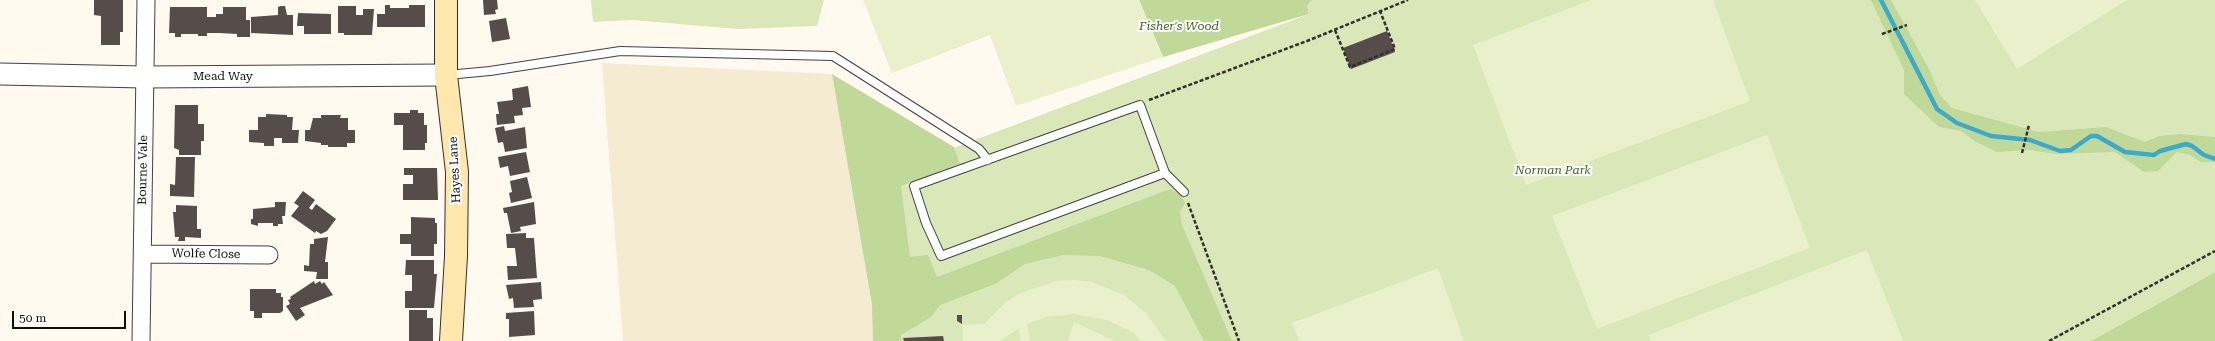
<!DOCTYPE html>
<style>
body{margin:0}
#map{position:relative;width:2215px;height:341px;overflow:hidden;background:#fff9ef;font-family:"Roboto Serif",serif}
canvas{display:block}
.scale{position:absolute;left:12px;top:311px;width:114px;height:18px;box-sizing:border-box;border:2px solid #0e0e0e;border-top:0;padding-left:5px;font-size:12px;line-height:14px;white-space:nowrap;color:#0e0e0e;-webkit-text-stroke:3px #fff;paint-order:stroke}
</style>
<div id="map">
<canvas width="2215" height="341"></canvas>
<div class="scale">50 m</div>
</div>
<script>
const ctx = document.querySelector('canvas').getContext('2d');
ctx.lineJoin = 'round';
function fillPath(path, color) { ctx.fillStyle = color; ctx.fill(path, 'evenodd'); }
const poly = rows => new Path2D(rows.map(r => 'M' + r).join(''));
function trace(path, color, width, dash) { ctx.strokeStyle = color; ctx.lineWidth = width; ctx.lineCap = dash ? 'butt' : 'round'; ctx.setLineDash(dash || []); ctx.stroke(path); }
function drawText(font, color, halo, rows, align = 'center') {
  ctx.font = font + ' "Roboto Serif",serif'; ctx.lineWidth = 4; ctx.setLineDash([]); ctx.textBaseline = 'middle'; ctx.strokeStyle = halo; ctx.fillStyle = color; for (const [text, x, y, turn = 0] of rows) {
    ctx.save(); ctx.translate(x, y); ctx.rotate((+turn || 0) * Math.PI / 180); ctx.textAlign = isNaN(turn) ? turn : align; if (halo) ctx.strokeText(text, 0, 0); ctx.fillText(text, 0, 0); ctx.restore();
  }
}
fillPath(poly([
 [602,63,832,74,878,341,623,341]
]), '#f4ebd0');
fillPath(poly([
 [591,0,824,0,817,26,738,29,633,20,593,22],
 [1312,0,2215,0,2215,272,2091,341,902,341,890,172,1309,14,1307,6]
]), '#dae8b9');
fillPath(poly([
 [1139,0,1312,0,1307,6,1309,14,1163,57],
 [1871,0,1891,0,1929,69,1940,95,1952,108,2039,132,2106,127,2145,142,2159,136,2180,134,2215,137,2215,162,2201,162,2190,155,2177,152,2158,171,2144,172,2115,152,2056,154,2030,150,1997,152,1976,142,1961,131,1939,127,1904,94,1904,70],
 [832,74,954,147,960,164,901,186,910,257,928,255,937,277,1170,189,1181,194,1185,203,1180,212,1182,225,1232,341,1204,341,1175,286,1149,270,1100,256,1063,255,1025,264,995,284,940,305,931,317,901,335,902,341,873,341,872,305],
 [2215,272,2215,341,2091,341]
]), '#c0d999');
fillPath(poly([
 [863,0,1139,0,1163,57,1016,106,990,35,892,73],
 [1591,0,1713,0,1750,101,1526,185,1473,45],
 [1975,0,2127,0,2017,69],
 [1767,135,1810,248,1597,329,1552,216],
 [1867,250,1903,341,1651,341,1648,335],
 [1438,268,1464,341,1299,341,1292,323],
 [1075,280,1092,282,1124,295,1147,314,1166,341,1140,341,1134,333,1107,320,1074,314,1046,317,1027,324,1030,341,1021,341,1018,329,1000,341,963,341,962,325,984,324,1006,302,1020,293,1056,281],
 [1074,322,1115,341,1068,341]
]), '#e9f0cb');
trace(poly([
 [1881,0,1937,109,1957,123,1991,136,2030,140,2060,151,2071,150,2091,136,2097,136,2125,152,2154,155,2160,151,2186,144,2192,146,2204,155,2215,159]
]), '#3daacb', 4.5);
fillPath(poly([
 [94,0,123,0,123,32,120,32,120,45,101,45,101,16,94,15],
 [483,0,497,0,498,9,495,10,496,14,484,15],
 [385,5,390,5,390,8,409,8,409,5,425,5,425,27,377,27,377,14,385,14],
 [281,6,285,6,287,15,293,15,293,35,251,33,251,17,278,15,278,7],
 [338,6,356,6,356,15,363,15,363,9,374,9,372,35,344,35,344,33,338,33],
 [170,7,207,7,207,17,216,17,216,14,223,14,223,7,246,7,246,20,250,20,250,37,237,37,237,34,219,33,207,33,207,36,198,36,198,34,181,34,181,37,175,37,175,33,169,33],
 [298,13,331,14,331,34,304,34,304,26,297,26],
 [506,18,510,39,492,42,489,21],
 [1387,31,1395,52,1351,69,1343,48],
 [528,86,531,107,522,108,523,115,514,116,515,123,497,125,496,114,499,114,497,102,513,100,512,89],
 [175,105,198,105,198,124,204,124,204,141,201,141,201,155,179,155,179,150,174,148],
 [410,110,418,110,418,113,424,113,424,125,427,125,427,143,425,143,425,150,403,150,403,125,394,125,394,113,410,113],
 [266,114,287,115,287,117,293,117,292,130,299,130,298,143,282,143,282,138,274,138,274,146,264,146,264,143,249,142,249,130,258,130,258,117,266,117],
 [321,115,341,115,340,118,348,118,348,130,355,130,355,143,347,143,347,147,328,147,328,145,321,145,321,143,305,141,305,130,310,130,313,118,321,118],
 [504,126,505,131,525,127,527,148,505,152,503,142,498,143,495,128],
 [526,152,530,172,510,176,508,166,500,168,498,157],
 [176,157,195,157,194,197,170,196,170,184,175,185],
 [404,168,437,168,438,200,403,200,403,184,413,184,413,175,404,175],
 [527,177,532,198,511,203,509,193,512,192,510,181],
 [303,191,315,200,309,208,312,210,316,204,336,219,327,231,321,234,316,231,315,233,291,216,299,206,294,203],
 [275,202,286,202,285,216,282,216,283,224,278,224,278,226,273,226,273,223,258,223,258,226,251,224,251,219,253,219,253,209,275,207],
 [534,202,536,224,520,227,521,231,511,233,507,213,504,213,503,208],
 [176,205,197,206,197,229,201,229,201,238,185,237,185,241,178,241,179,237,175,237,173,212,176,212],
 [411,217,435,218,435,223,437,223,437,244,434,244,434,256,411,256,411,244,400,244,400,234,411,234],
 [526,233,526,238,534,238,537,278,508,280,507,266,517,266,515,248,507,248,506,234],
 [328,237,325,262,328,262,328,279,316,279,317,272,304,271,304,265,309,266,310,244,314,244,314,239],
 [406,260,434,260,434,274,437,274,434,308,405,308,405,291,412,291,412,275,405,275],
 [314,281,315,284,320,281,322,284,324,282,333,295,300,308,305,315,296,321,286,306,290,304,288,300,291,299,290,297],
 [541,282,542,299,533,300,534,307,514,308,513,298,509,299,506,285],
 [250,289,276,289,276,293,281,293,281,297,283,297,283,311,280,313,262,313,262,318,254,318,254,311,250,311],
 [409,310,427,310,427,318,433,318,433,341,409,341],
 [534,311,535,335,509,337,509,319,506,319,506,313],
 [957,315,962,315,962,324,957,321],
 [943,336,944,341,904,341,903,338]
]), '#564d4a');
const service = poly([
 [447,75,490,71,620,51,833,56,979,149,988,160],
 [1140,105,1165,173,941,256,926,223,914,186,1140,105],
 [1165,173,1184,192]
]);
const minor = poly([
 [143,254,269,255],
 [141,341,146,0]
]);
const tertiary = poly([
 [0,74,144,77,446,75]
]);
const secondary = poly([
 [446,0,446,75,457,172,456,256,451,341]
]);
trace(service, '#414141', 10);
trace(minor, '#414141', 19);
trace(tertiary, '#414141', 23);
trace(secondary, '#303030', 24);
trace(poly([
 [1335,30,1350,67,1395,49,1380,11],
 [1882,34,1907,25],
 [1149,100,1307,41,1408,0],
 [2022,153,2029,125],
 [1188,203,1239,341],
 [2049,341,2215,251]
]), '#303030', 2.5, [4, 2]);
trace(service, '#fff', 8);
trace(minor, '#fff', 17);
trace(tertiary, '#fff', 21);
trace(secondary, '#fde7ac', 22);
drawText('italic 12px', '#39651f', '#fff', [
 ["Fisher's Wood",1179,26],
 ["Norman Park",1553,170]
]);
drawText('12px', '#0e0e0e', '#fff', [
 ["Mead Way",223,76],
 ["Bourne Vale",143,170,-89],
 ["Hayes Lane",455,170,-93],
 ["Wolfe Close",206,254,1]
]);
</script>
